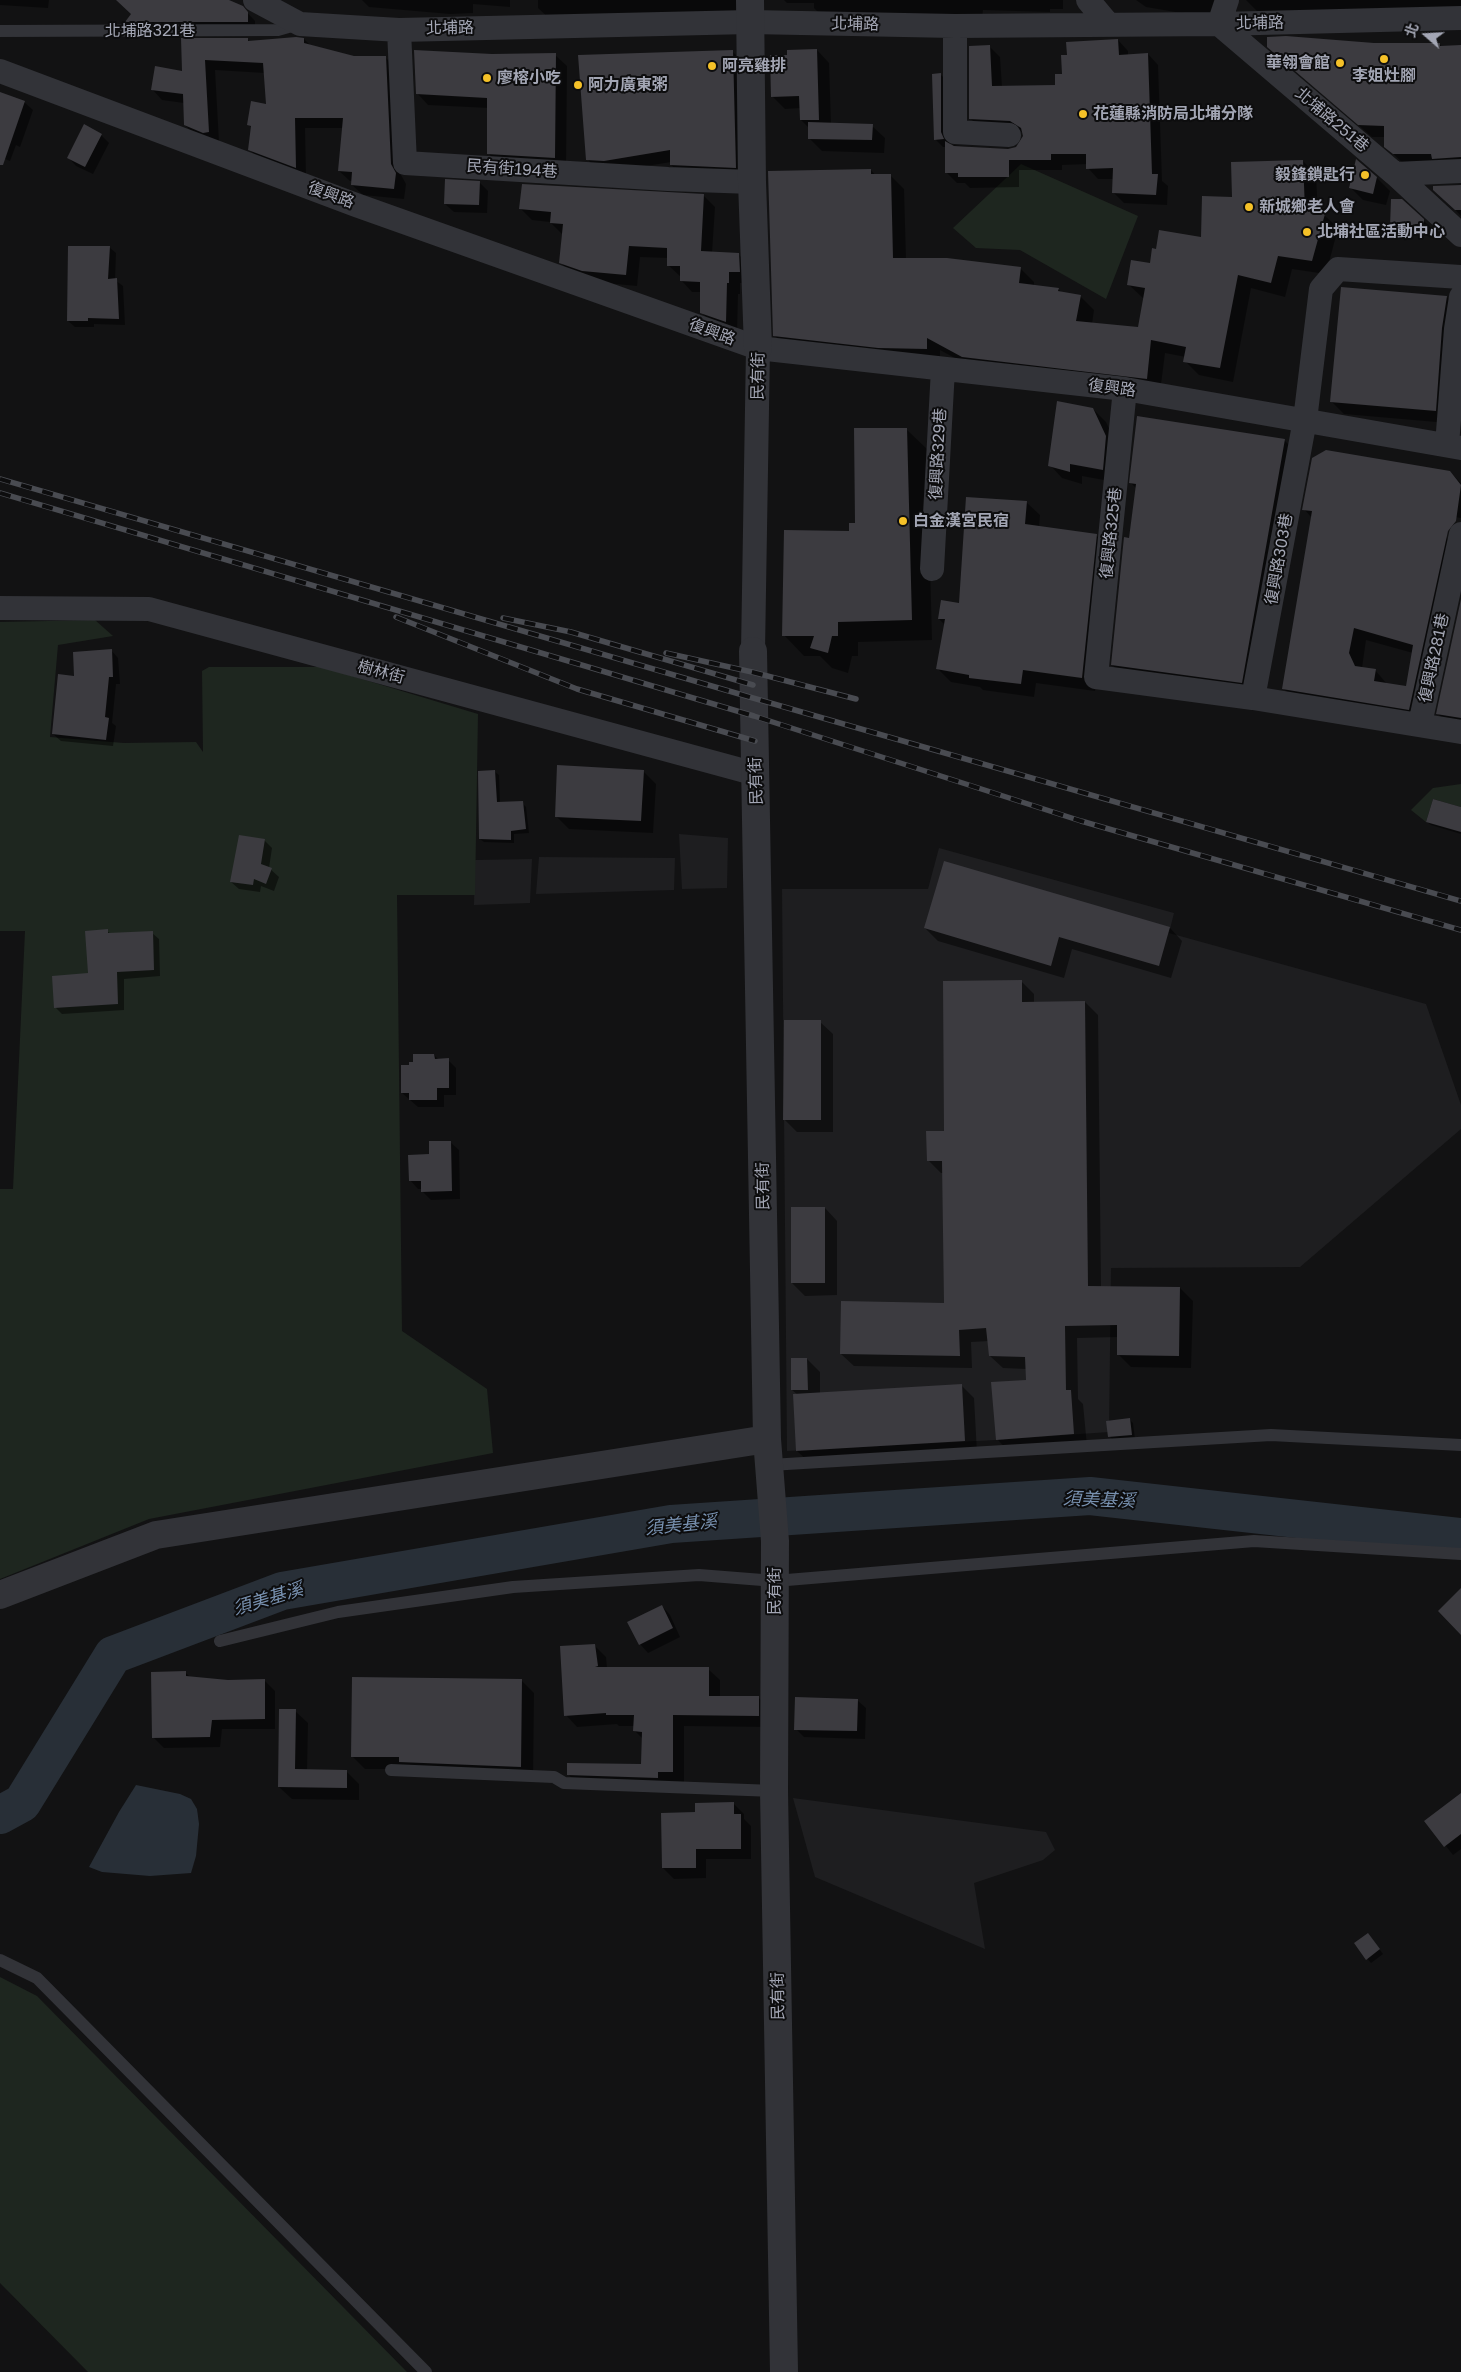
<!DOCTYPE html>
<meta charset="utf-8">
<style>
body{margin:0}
#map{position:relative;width:1461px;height:2372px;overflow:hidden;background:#121213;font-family:"Golos Text","Noto Sans TC",sans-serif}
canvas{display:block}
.north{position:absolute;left:1401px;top:10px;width:50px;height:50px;-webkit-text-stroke:4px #0d0d0e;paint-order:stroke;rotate:289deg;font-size:14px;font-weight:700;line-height:20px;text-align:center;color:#a3a6b4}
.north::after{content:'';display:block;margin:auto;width:18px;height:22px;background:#a3a6b4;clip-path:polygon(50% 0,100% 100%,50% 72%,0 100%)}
</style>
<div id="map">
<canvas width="1461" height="2372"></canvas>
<div class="north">北</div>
</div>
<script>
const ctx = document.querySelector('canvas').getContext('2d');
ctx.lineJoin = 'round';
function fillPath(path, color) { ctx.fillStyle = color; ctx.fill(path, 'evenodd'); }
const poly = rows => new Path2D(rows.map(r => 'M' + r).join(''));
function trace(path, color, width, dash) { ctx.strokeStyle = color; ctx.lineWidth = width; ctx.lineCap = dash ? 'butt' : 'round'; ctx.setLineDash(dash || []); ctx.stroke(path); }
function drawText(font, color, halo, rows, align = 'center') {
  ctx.font = font + ' "Golos Text","Noto Sans TC",sans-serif'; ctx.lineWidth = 4; ctx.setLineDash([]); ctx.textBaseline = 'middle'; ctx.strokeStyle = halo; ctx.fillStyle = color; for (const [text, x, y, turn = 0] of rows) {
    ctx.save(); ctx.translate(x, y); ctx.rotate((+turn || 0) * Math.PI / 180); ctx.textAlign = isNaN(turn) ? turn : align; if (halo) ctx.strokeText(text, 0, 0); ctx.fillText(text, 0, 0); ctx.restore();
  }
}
fillPath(poly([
 [679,834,728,838,727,888,682,889],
 [939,848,1174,913,1169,933,1426,1004,1461,1105,1461,1129,1300,1267,1111,1268,1109,1432,996,1440,787,1451,782,889,928,889],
 [539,857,675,858,674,890,536,894],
 [532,859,530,903,474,905,475,860],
 [793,1798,1046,1832,1055,1850,1043,1860,974,1883,985,1949,815,1877]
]), '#1e1e20');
fillPath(poly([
 [1021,164,1138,216,1106,299,1020,250,976,248,953,228],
 [95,620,113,636,58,645,50,737,124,743,196,742,203,752,202,671,209,667,322,667,478,714,475,895,397,895,402,1331,487,1389,493,1453,149,1519,0,1579,0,1189,13,1189,25,931,0,931,0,622],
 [1461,784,1461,807,1433,799,1426,822,1411,810,1433,788],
 [0,1977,37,1996,407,2372,88,2372,0,2283]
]), '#1e261f');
fillPath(poly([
 [136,1785,180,1794,191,1799,197,1809,199,1824,196,1856,191,1873,150,1876,102,1872,89,1867,119,1812]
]), '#282f37');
fillPath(poly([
 [0,0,49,0,48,8,0,5],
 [117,0,226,0,242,7,255,21,255,29,134,30,126,22,132,14],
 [362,0,510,0,510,7,473,4,473,13,450,14,369,7],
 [538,0,748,0,748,19,553,22,538,8],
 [784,0,1063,0,1063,9,1050,9,1050,12,983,10,982,18,826,20,814,8,814,3,787,3],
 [1136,0,1234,0,1221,13,1187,14,1146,7],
 [1246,0,1461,0,1461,11,1263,17],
 [247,39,250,42,304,39,310,45,354,57,386,58,396,68,401,175,406,184,404,199,363,195,352,185,353,181,350,181,339,171,343,128,305,128,306,177,260,160,249,149,252,128,248,124,268,106,265,73,215,70,219,142,196,136,185,125,184,103,162,100,152,89,183,72,182,40],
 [1118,40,1128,51,1128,55,1148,54,1158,65,1162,181,1168,186,1167,205,1124,203,1113,192,1114,179,1098,179,1088,168,1088,164,1062,165,1062,170,1019,170,1019,187,970,188,965,183,957,183,946,172,946,147,943,147,935,139,941,75,949,83,950,145,1008,150,1016,148,1024,136,1022,132,981,129,970,118,989,46,1000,57,1002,87,1056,87,1063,75],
 [1440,44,1442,47,1461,47,1461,170,1406,166,1385,146,1385,137,1372,137,1268,46],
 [817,50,829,63,831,124,872,126,885,138,884,153,822,151,809,138,809,128,801,120,801,108,785,109,772,96,788,56],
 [732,51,742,61,746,177,682,175,671,165,671,162,615,171,598,170,588,160],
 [492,55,555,55,567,66,566,169,500,165,489,154,489,108,428,105,417,93],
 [0,93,24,102,33,110,20,147,16,145,10,161,0,157],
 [101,135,109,143,93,174,76,166,68,157],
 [1303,161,1316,175,1318,214,1324,215,1338,228,1326,274,1292,269,1285,297,1251,288,1233,382,1199,375,1185,361,1186,357,1165,353,1160,392,977,370,940,350,940,362,788,349,774,335,871,170,876,176,890,175,904,189,906,259,1020,268,1034,282,1034,286,1058,289,1062,293,1080,296,1094,310,1092,324,1139,328,1144,299,1128,284,1151,264,1202,239,1233,198],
 [1377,178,1390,191,1386,205,1363,200,1350,187],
 [480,183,488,191,487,213,454,212,445,204],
 [1461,185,1461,216,1434,187],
 [703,195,715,207,712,253,738,254,750,265,751,283,740,283,740,294,738,294,737,333,713,324,701,312,701,292,692,292,681,280,681,277,668,265,668,258,640,257,637,286,595,282,572,274,560,262,562,234,550,222,532,220,520,208],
 [1423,220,1432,229,1432,232,1423,232,1423,235,1400,235,1391,226],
 [109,247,116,253,115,280,123,286,125,325,94,324,94,327,75,327,68,321],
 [1447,297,1459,310,1448,423,1344,414,1332,402],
 [1093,409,1106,422,1119,450,1115,482,1082,476,1082,484,1062,478,1050,465],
 [1138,417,1285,441,1293,449,1250,690,1121,673,1112,665,1136,488,1131,483],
 [906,429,927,449,932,640,858,642,858,656,852,656,848,673,832,668,820,656,804,656,784,635,857,524],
 [1450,472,1461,483,1461,518,1394,507,1446,537,1458,549,1421,721,1296,701,1283,688,1312,518,1304,509],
 [1366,640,1413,653,1407,687,1387,684,1375,670,1362,668],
 [1026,502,1040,515,1039,527,1096,535,1109,548,1095,691,1036,683,1034,697,983,690,980,687,951,682,938,669,945,625,939,619,960,604],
 [1461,605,1461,727,1449,725,1438,714],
 [111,650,118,658,120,684,116,684,112,723,116,726,113,746,61,741,53,734,75,677],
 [643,771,656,784,653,833,569,829,556,816],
 [495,772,499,775,500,803,522,803,526,807,529,833,514,834,514,843,484,842,480,839],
 [1461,809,1461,834,1431,825,1427,822],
 [264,840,272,848,269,868,279,877,274,891,261,886,260,892,239,889,231,882],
 [925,928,1170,928,1182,941,1171,978,1072,949,1064,978,938,941],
 [107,931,111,934,152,933,159,939,160,976,124,979,124,1010,62,1014,56,1008,89,974],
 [1021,981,1034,994,1034,1003,1085,1002,1098,1015,1101,1287,1180,1288,1193,1301,1191,1368,1131,1367,1118,1354,1118,1337,1077,1338,1078,1399,1083,1404,1087,1446,1010,1453,998,1440,1027,1382,1027,1369,1003,1368,990,1356,989,1341,971,1342,972,1368,854,1366,841,1354,945,1304,944,1173,941,1173,928,1160,946,1132],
 [820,1022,833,1034,833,1132,797,1132,784,1119],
 [434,1055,439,1060,448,1060,456,1068,456,1095,444,1095,444,1107,418,1107,402,1093,411,1066],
 [450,1142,459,1150,460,1199,431,1200,423,1192,423,1189,418,1189,410,1180,430,1155],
 [825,1208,837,1221,837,1295,805,1296,792,1283],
 [807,1359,820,1372,820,1394,961,1385,974,1398,977,1453,810,1463,797,1451,798,1395,792,1390],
 [1130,1420,1133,1423,1135,1439,1113,1440,1109,1436],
 [662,1606,670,1615,680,1637,648,1653,640,1644],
 [594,1645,606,1657,607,1668,708,1669,720,1680,720,1698,758,1697,770,1709,770,1727,684,1726,684,1783,579,1786,568,1774,642,1766,643,1739,635,1731,635,1726,619,1726,617,1724,577,1727,566,1715],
 [185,1672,191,1678,228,1681,264,1680,275,1691,275,1729,222,1729,220,1747,164,1748,153,1737],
 [522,1681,534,1693,533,1780,408,1769,365,1769,353,1757],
 [857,1700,866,1708,865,1739,804,1737,796,1729],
 [295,1711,308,1723,307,1771,346,1771,359,1784,359,1800,292,1799,279,1787],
 [733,1803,744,1814,744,1819,751,1826,751,1859,706,1859,706,1878,674,1879,663,1868,697,1814],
 [1461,1804,1461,1849,1453,1855,1426,1821],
 [1371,1938,1383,1954,1371,1963,1355,1944]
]), '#0007');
trace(poly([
 [0,1815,22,1803,113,1655,282,1591,671,1524,1090,1496,1461,1537]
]), '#282f37', 38);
fillPath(poly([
 [116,0,229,0,243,6,248,12,248,22,125,22,131,14],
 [1286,36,1374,43,1440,43,1440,46,1461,45,1461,157,1432,159,1431,154,1393,154,1384,147,1384,126,1358,125,1267,47,1267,37],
 [296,37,304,38,304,43,354,56,386,56,391,164,396,173,394,189,351,185,352,172,338,171,343,118,295,118,296,168,248,150,251,126,247,125,251,101,266,104,263,63,205,60,209,132,203,133,184,125,183,94,151,90,155,66,182,71,181,38,248,38,248,41],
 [1118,39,1119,55,1148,53,1152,174,1158,174,1156,195,1112,193,1113,168,1086,169,1086,154,1051,154,1051,160,1009,160,1009,177,958,177,958,173,945,173,945,141,954,146,1008,149,1016,147,1023,136,1021,128,1010,121,969,119,969,46,990,45,992,86,1055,85,1055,74,1062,74,1061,55,1067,55,1066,42],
 [817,49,819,120,800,120,799,96,771,97,770,55,787,55,787,50],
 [414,50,492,54,556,53,555,158,487,154,487,98,416,94],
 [733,50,736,168,670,165,670,150,604,161,586,160,578,55],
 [941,73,941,132,944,139,934,140,932,74],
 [0,92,25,101,3,165,0,165],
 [808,122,873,124,872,140,808,139],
 [84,124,102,134,85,167,67,158],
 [1356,159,1377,177,1373,194,1349,188],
 [1303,160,1305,210,1325,214,1312,261,1278,256,1271,283,1238,275,1220,368,1183,362,1186,347,1151,340,1147,379,962,357,927,338,927,349,878,348,773,336,768,171,871,169,871,174,891,174,893,258,947,258,1021,267,1019,283,1059,288,1058,291,1081,295,1076,321,1138,327,1145,288,1127,285,1131,260,1150,263,1152,248,1156,249,1159,230,1201,237,1202,196,1232,197,1231,162],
 [445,179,480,181,479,205,444,204],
 [522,184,704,194,701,251,739,253,740,272,729,272,729,283,727,283,726,322,700,313,700,282,680,281,680,266,667,266,667,248,629,246,626,275,582,271,559,263,563,224,550,223,551,212,519,209],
 [1461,185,1461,210,1455,210,1433,190,1433,186],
 [1391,199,1402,199,1424,219,1424,224,1415,224,1415,227,1390,227],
 [68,246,110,246,108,279,117,278,119,319,88,318,88,321,67,321],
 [1341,287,1447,296,1442,328,1436,411,1330,402],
 [1057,401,1093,408,1106,436,1103,470,1070,464,1070,472,1048,466],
 [1137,416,1285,439,1242,683,1111,665,1124,537,1129,538,1136,484,1129,483],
 [854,428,907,428,912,620,838,622,838,636,832,636,828,653,810,648,814,636,782,636,784,530,849,531,849,523,855,523],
 [1326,450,1450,471,1461,485,1456,521,1448,531,1409,710,1282,689,1312,511,1302,510,1312,458],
 [1354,628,1413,645,1406,686,1374,681,1376,669,1355,666,1349,653],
 [966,497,1027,501,1025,524,1097,534,1082,678,1023,670,1021,684,969,678,969,675,936,669,945,619,938,619,941,600,959,603],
 [1461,599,1461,718,1436,714],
 [112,649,113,677,109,677,105,717,109,718,106,740,52,734,58,674,74,676,73,652],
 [557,765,644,770,641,821,555,817],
 [495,770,497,802,523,801,526,829,511,831,511,840,479,839,478,771],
 [1433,799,1461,807,1461,832,1426,822],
 [239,835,265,839,261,864,272,868,266,884,254,879,253,885,230,882],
 [944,861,1170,927,1159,966,1059,937,1051,966,924,928],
 [108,929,108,933,153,931,154,970,117,972,118,1004,54,1008,52,976,88,973,85,931],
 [1022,980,1022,1002,1085,1001,1088,1286,1180,1287,1179,1356,1117,1355,1117,1325,1065,1326,1066,1390,1071,1390,1074,1434,996,1440,991,1382,1026,1380,1025,1357,989,1356,986,1328,959,1330,960,1356,840,1354,841,1301,944,1303,942,1161,927,1161,926,1131,944,1131,943,981],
 [784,1020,821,1020,821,1120,783,1120],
 [413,1054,434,1054,435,1059,449,1058,449,1088,437,1088,437,1100,409,1100,409,1093,401,1093,401,1065,409,1065,409,1062,413,1062],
 [429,1141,451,1141,452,1191,421,1192,421,1181,409,1181,408,1155,429,1154],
 [791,1207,825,1207,825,1283,791,1283],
 [791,1358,807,1358,808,1390,791,1390],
 [962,1384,965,1441,796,1451,793,1394],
 [1130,1418,1132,1435,1108,1437,1106,1421],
 [1461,1588,1461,1635,1438,1611],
 [662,1605,673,1628,639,1645,627,1622],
 [595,1644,598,1666,595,1667,709,1667,709,1696,759,1696,759,1716,673,1715,673,1772,658,1772,658,1778,567,1775,567,1763,641,1764,642,1732,633,1731,634,1715,606,1715,606,1713,564,1716,560,1646],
 [186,1671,186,1676,228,1680,265,1679,265,1719,212,1720,210,1737,152,1738,151,1672],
 [352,1677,522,1679,521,1767,399,1762,399,1757,351,1757],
 [795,1697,858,1699,857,1731,794,1730],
 [279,1709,296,1709,295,1769,347,1770,347,1788,278,1787],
 [1461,1793,1461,1834,1444,1847,1424,1821],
 [734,1802,734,1814,741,1814,741,1849,696,1849,696,1868,662,1868,661,1813,695,1812,695,1803],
 [1368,1933,1380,1949,1366,1960,1354,1943]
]), '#3c3b40');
trace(poly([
 [0,31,278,30,299,24],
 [770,1465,1271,1435,1461,1445],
 [220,1641,338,1612,513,1587,699,1575,775,1581,1254,1541,1461,1554],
 [391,1770,554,1777,564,1783,774,1791],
 [0,1960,37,1978,426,2372]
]), '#323338', 12);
trace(poly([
 [255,0,300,24,399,30,750,22,955,26,1219,24,1461,18],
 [1088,0,1108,24],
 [1227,0,1219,24,1395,174,1461,235],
 [955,26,955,132,1009,135],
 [399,30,405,163,668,179,752,182],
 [0,71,356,205,758,348,1125,389,1461,448],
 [1395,174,1461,171],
 [1125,389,1096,677,1253,698,1461,732],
 [1447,445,1456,329,1461,297],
 [932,569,943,369],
 [0,608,149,609,756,774],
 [753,651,758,348],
 [1253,698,1305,420,1321,289,1338,269,1461,277],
 [1420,724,1461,534]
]), '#323338', 24);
trace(poly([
 [750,0,752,182,758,348],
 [753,651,767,1439,775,1541,774,1791,784,2372],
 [0,1595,156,1535,767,1439]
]), '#323338', 28);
const rail = poly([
 [0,479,753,698,1461,901],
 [0,493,754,716,1081,821,1461,930],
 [396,617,577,689,755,741],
 [503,618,571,632,753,685],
 [666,653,752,672,856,699]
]);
trace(rail, '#494b51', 5.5);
trace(rail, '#0d0d0e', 4, [11]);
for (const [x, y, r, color] of [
 [1384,59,5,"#f5c128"],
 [1340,63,5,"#f5c128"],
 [712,66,5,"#f5c128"],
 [487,78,5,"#f5c128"],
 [578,85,5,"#f5c128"],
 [1083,114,5,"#f5c128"],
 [1365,175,5,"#f5c128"],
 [1249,207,5,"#f5c128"],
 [1307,232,5,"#f5c128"],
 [903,521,5,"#f5c128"]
]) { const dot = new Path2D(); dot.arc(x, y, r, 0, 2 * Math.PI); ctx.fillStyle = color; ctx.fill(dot); trace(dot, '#0d0d0e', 2); }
drawText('16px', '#a3a6b4', '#0d0d0e', [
 ["北埔路",1260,23,-1],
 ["北埔路",855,24,1],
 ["北埔路",450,28,-1],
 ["北埔路321巷",150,31],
 ["北埔路251巷",1332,120,40],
 ["民有街194巷",512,169,4],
 ["復興路",331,195,20],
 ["復興路",712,332,20],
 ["民有街",758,376,-89],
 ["復興路",1112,388,7],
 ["復興路329巷",938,454,-87],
 ["復興路325巷",1111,533,-84],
 ["復興路303巷",1279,559,-80],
 ["復興路281巷",1434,658,-78],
 ["樹林街",381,672,15],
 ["民有街",756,781,-92],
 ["民有街",763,1186,-91],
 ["民有街",775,1591,-90],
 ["民有街",778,1996,-91]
]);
drawText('bold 16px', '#a3a6b4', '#0d0d0e', [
 ["華翎會館",1330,63,"right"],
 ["阿亮雞排",722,66],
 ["李姐灶腳",1384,76,"center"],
 ["廖榕小吃",497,78],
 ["阿力廣東粥",588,85],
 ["花蓮縣消防局北埔分隊",1093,114],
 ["毅鋒鎖匙行",1355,175,"right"],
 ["新城鄉老人會",1259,207],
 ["北埔社區活動中心",1317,232],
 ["白金漢宮民宿",913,521]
], 'left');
drawText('italic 18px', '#7891b0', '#0d0d0e', [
 ["須美基溪",1099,1500,2],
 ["須美基溪",681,1525,-6],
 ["須美基溪",268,1599,-17]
]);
</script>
